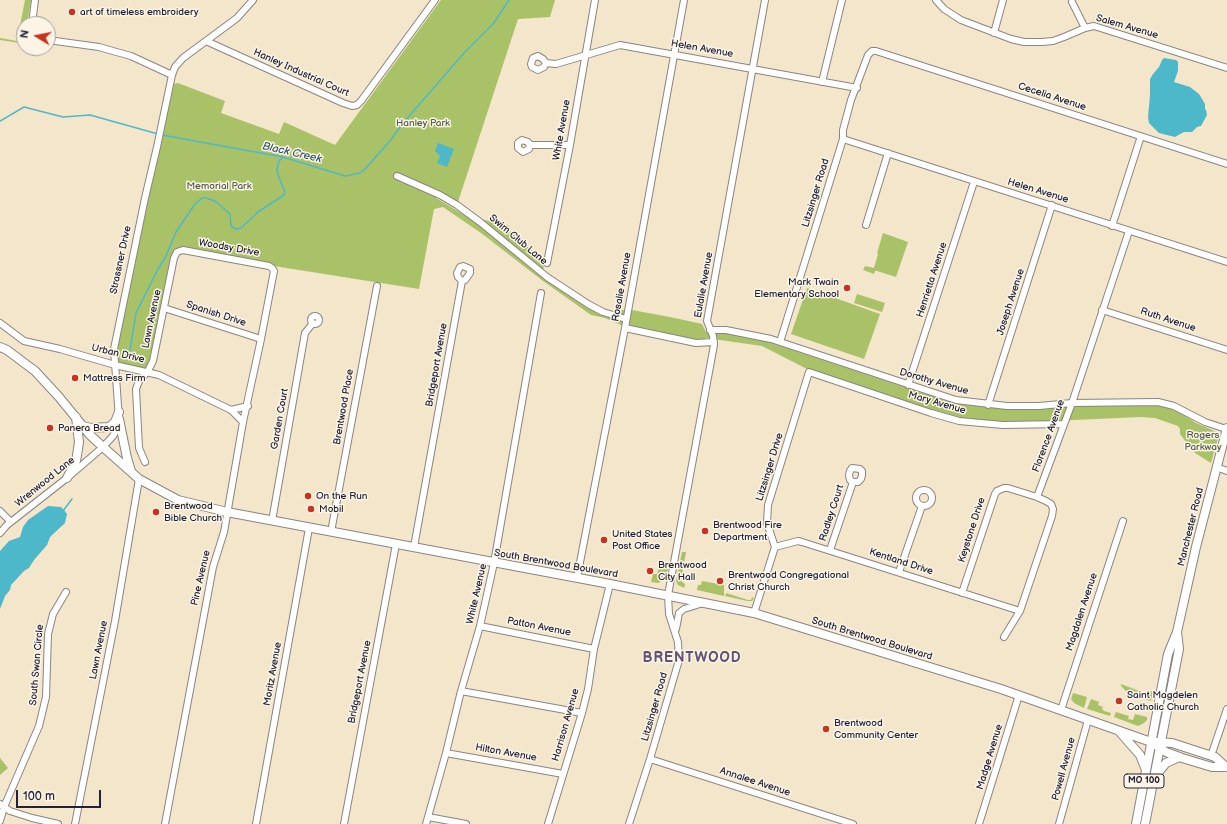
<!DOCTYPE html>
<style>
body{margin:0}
#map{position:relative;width:1227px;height:824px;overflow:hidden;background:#f4e6cb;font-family:"Balsamiq Sans",sans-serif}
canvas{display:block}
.north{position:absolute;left:16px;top:16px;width:40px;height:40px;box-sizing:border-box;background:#fcf5e5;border:1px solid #a5a1a1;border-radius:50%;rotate:280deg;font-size:11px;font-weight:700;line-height:16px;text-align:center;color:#22223b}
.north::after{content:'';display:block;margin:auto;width:14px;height:18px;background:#c8321e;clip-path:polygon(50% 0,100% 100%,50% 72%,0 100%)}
.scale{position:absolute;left:16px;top:790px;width:85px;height:18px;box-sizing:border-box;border:2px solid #22223b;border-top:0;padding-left:5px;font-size:12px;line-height:14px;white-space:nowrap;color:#22223b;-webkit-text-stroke:3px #fcf5e5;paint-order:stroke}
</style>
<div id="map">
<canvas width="1227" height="824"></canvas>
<div class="north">N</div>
<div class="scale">100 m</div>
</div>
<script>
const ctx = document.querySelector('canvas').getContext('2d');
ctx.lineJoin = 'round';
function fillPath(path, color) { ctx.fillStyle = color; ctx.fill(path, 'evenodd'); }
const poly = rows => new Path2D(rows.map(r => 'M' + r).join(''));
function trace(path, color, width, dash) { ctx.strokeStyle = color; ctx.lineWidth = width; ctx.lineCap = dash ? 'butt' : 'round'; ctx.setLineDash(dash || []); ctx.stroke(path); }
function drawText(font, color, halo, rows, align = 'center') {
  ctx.font = font + ' "Balsamiq Sans",sans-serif'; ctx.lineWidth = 3; ctx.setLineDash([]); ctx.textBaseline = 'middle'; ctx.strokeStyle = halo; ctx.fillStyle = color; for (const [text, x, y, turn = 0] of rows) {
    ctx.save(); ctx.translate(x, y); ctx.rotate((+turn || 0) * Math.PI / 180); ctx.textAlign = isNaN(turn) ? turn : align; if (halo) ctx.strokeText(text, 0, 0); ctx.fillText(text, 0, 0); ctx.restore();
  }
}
fillPath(poly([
 [25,0,31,0,27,24,24,24,24,39,22,39,20,43,0,40,0,32,0,38,17,41],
 [441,0,555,0,550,17,518,19,457,205,437,194,436,198,466,216,508,225,511,232,543,260,544,273,589,302,605,310,615,313,619,310,632,310,670,317,702,324,706,332,731,333,765,341,944,400,966,405,1019,409,1121,404,1151,404,1159,405,1181,413,1196,423,1217,432,1219,435,1211,463,1195,453,1189,446,1180,434,1180,429,1178,426,1155,418,1141,417,1007,423,965,419,944,415,807,369,762,346,706,338,702,341,645,331,621,325,605,318,591,315,543,281,481,233,443,207,434,209,419,289,179,251,148,371,115,365,114,349,162,122,174,84,178,83,225,101,221,113,279,134,284,122,335,145],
 [883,233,908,242,896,277,877,271,875,271,874,274,863,270,865,266,874,268,878,254,877,253],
 [807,288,880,314,864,359,791,334],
 [857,294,885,303,882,312,854,303],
 [682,552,686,552,681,581,685,584,684,588,678,585,676,581],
 [659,567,668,569,666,579,658,583,651,582,653,574,657,574],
 [702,581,724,585,724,596,697,590,698,585,701,585],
 [726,593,748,600,751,600,752,597,754,598,752,601,747,601,725,596],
 [1121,684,1142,692,1140,697,1127,692,1121,686],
 [1153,691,1151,701,1142,698,1144,693],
 [1073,693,1087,697,1084,708,1074,703,1071,699],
 [1091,699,1099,702,1098,705,1103,707,1102,709,1104,711,1111,713,1110,716,1087,709],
 [1116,712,1129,716,1128,719,1133,720,1135,714,1147,717,1147,720,1144,723,1138,726,1114,717],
 [0,758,8,768,0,775]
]), '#aac267');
fillPath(poly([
 [1164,58,1176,60,1178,62,1178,71,1174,82,1190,87,1199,94,1205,104,1205,109,1206,110,1207,115,1201,126,1197,127,1192,132,1184,132,1175,137,1159,133,1149,123,1148,117,1150,95,1150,79,1153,74,1159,67,1162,60],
 [438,143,454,149,447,167,437,163,440,156,435,151],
 [48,506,61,507,64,510,67,514,65,523,50,537,47,545,34,560,29,568,24,571,11,585,10,590,5,596,0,609,0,551,9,541,20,537,23,527,28,520]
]), '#4db8c9');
trace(poly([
 [0,121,24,107,63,117,90,115,158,134],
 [162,135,283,157,345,176,360,173,366,168,389,142,404,122,464,53,493,24,509,0],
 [130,350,136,313,158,269,166,256,176,232,195,204,202,198,206,198,215,201,230,214,231,226,236,229,241,228,258,212,284,195,285,192,278,175,277,169,279,161,282,158],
 [63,511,72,499]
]), '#4db8c9', 1.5);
const minor = poly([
 [936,0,944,9,961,20,1011,39,1024,42,1042,42,1053,41,1064,37,1085,28,1094,26,1227,68],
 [1072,2,1085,28],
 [32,24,35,0],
 [994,33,1003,0],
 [48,40,99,47,113,51,131,56,172,75],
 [206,41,343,103,352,106,357,105,361,101,435,0],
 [546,63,543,59,538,56,533,58,531,64,532,67,538,70,544,67,546,63,556,64,620,45,857,88],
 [822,82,842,0],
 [843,139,1227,262],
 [530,145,528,142,522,140,518,143,518,148,523,152,529,149,530,145,570,145],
 [397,176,440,195,457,205,480,222,547,277,588,304,603,312,626,319],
 [866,225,888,153],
 [1112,226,1141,136],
 [547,263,570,145,595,0],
 [164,308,261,339],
 [1102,310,1227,350],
 '311 320a4 4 0 1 1 8 0a4 4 0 1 1-8 0Z',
 [0,323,24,341,60,349,115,365,159,375,231,410,243,422],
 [625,328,696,343,714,342],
 [710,330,726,330,771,339,956,400,1007,406,1039,406,1072,403,1158,402,1174,406,1205,422,1226,429],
 [780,342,843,139,843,130,851,100,868,55,872,51,876,51,1227,164],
 [908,385,974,182],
 [988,405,1052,205],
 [231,410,248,406],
 [145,462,139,448,136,389,139,381,148,371,153,361,174,258,177,252,183,250,269,266,272,268,274,271,261,339,243,422,224,532,213,567,165,824],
 [1216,467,1227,471],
 '916 498a8 8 0 1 1 16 0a8 8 0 1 1-16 0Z',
 [1037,497,1072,403,1129,231],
 [0,511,11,522],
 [272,521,305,333,313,323],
 [331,532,377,286],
 [0,533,7,525,67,478,103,447,113,436,117,429,119,419,114,349,145,198,157,147,172,75,175,67,183,58,237,18,253,0],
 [414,547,462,281,458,277,457,273,460,267,463,266,470,269,470,273,465,280,462,281],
 [775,547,798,541,802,542,1020,611],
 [830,550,853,482,858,482,861,479,862,475,862,471,860,469,852,468,850,471,849,475,850,480,853,482],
 [899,572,922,506],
 [577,578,625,328,684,0],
 [962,593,995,494,997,491,1004,488,1008,488,1037,497,1046,501,1051,504,1053,509,1052,516,1020,611,1004,637],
 [754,613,775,547,767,523,768,505,809,372,931,413,959,421,1003,425,1064,424],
 [480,626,594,649],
 [676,629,679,613,684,609,703,603],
 [461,691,582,713],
 [1061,710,1123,521],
 [446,753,563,774],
 [1211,756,1227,709],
 [650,759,853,824],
 [0,804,10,811,32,818,58,824],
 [428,817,466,824],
 [0,821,4,807,39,726,46,697,48,634,53,614,66,592],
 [75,824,115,621,139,479],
 [256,824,309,528],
 [344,824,396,544],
 [426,824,446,753,461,691,480,626,494,563,541,293],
 [548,824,582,713,588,689,594,649,610,584],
 [629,824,650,759,679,660,678,642,669,614,668,595,714,345,713,336,707,321,765,0],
 [979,824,1019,695],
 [1059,824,1088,720]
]);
const major = poly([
 [0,347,7,350,35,371,59,397,90,435,103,447,139,479,178,500,227,512,610,584,754,613,1001,689,1151,742,1166,752,1182,758,1212,767,1227,767],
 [119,419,127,458,131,471],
 [83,426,91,428,109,427,115,422,119,412],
 [67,478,76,461,78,449,79,442,76,417],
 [1119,731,1140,755,1146,770],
 [1157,742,1172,743,1215,757,1226,767],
 [1156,775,1166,763,1179,757],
 [1136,824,1168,654,1177,632,1196,547,1227,428],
 [1145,824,1179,649,1177,632]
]);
trace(minor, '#8b8483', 8);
trace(major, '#8b8483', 10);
trace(minor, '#fff', 6);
trace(major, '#fff', 8);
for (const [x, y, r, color] of [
 [72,12,4,"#c8321e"],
 [847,288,4,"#c8321e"],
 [75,378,4,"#c8321e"],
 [50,428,4,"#c8321e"],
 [308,496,4,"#c8321e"],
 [311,509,4,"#c8321e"],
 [156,512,4,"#c8321e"],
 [705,531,4,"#c8321e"],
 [604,540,4,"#c8321e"],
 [650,571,4,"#c8321e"],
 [720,581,4,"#c8321e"],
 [1119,701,4,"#c8321e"],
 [826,729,4,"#c8321e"]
]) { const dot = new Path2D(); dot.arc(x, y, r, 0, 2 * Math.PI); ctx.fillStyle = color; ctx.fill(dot); trace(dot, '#fcf5e5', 1.5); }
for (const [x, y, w] of [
 [1144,781,40]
]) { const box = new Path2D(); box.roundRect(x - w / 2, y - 7, w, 14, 3); ctx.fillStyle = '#fcf5e5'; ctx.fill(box); trace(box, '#22223b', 1); }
drawText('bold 9px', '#22223b', null, [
 ["MO 100",1144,781]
]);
drawText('10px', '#22223b', '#fcf5e5', [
 ["art of timeless embroidery",80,12],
 ["Mark Twain",839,282,"right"],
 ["Elementary School",839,294,"right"],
 ["Mattress Firm",83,378],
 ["Panera Bread",58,428],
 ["On the Run",316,496],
 ["Brentwood",164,506],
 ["Bible Church",164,518],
 ["Mobil",319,509],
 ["Brentwood Fire",713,525],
 ["Department",713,537],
 ["United States",612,534],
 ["Post Office",612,546],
 ["Brentwood",658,565],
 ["City Hall",658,577],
 ["Brentwood Congregational",728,575],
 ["Christ Church",728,587],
 ["Saint Magdelen",1127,695],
 ["Catholic Church",1127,707],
 ["Brentwood",834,723],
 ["Community Center",834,735]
], 'left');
drawText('10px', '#22223b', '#fcf5e5', [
 ["Salem Avenue",1127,27,16],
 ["Helen Avenue",702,49,10],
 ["Hanley Industrial Court",301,73,24],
 ["Cecelia Avenue",1052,97,18],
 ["White Avenue",562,130,-80],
 ["Helen Avenue",1038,191,17],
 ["Litzsinger Road",816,193,-73],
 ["Swim Club Lane",518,240,40],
 ["Woodsy Drive",229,248,10],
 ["Strassner Drive",121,260,-78],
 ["Henrietta Avenue",932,280,-72],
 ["Eulalie Avenue",704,285,-80],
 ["Rosalie Avenue",622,287,-80],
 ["Joseph Avenue",1011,302,-72],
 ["Spanish Drive",216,314,18],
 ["Lawn Avenue",152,319,-78],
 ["Ruth Avenue",1168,320,18],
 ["Urban Drive",118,354,13],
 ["Bridgeport Avenue",437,365,-80],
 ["Dorothy Avenue",934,382,16],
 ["Mary Avenue",937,403,16],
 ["Brentwood Place",344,407,-80],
 ["Garden Court",280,419,-80],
 ["Florence Avenue",1049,436,-70],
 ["Litzsinger Drive",770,467,-73],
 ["Wrenwood Lane",45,482,-39],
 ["Radley Court",832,513,-72],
 ["Manchester Road",1191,527,-76],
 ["Keystone Drive",972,530,-72],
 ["Kentland Drive",901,562,18],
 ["South Brentwood Boulevard",556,564,10],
 ["Pine Avenue",201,578,-77],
 ["White Avenue",477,594,-77],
 ["Magdalen Avenue",1082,612,-72],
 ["Patton Avenue",539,627,11],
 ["South Brentwood Boulevard",872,639,17],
 ["Lawn Avenue",99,650,-79],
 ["South Swan Circle",37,665,-85],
 ["Moritz Avenue",273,674,-80],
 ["Bridgeport Avenue",360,682,-79],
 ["Litzsinger Road",655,707,-74],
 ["Harrison Avenue",566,725,-74],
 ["Hilton Avenue",506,753,10],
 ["Madge Avenue",990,757,-73],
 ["Powell Avenue",1064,769,-75],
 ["Annalee Avenue",755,782,18]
]);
drawText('10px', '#525a4a', '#fcf5e5', [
 ["Hanley Park",423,123],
 ["Memorial Park",219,186],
 ["Rogers",1203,435],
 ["Parkway",1203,447]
]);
drawText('italic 11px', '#31566d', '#fcf5e5', [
 ["Black Creek",292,153,13]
]);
ctx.letterSpacing = '1px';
drawText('bold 14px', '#635373', '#fcf5e5', [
 ["BRENTWOOD",692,658]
]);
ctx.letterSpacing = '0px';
</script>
